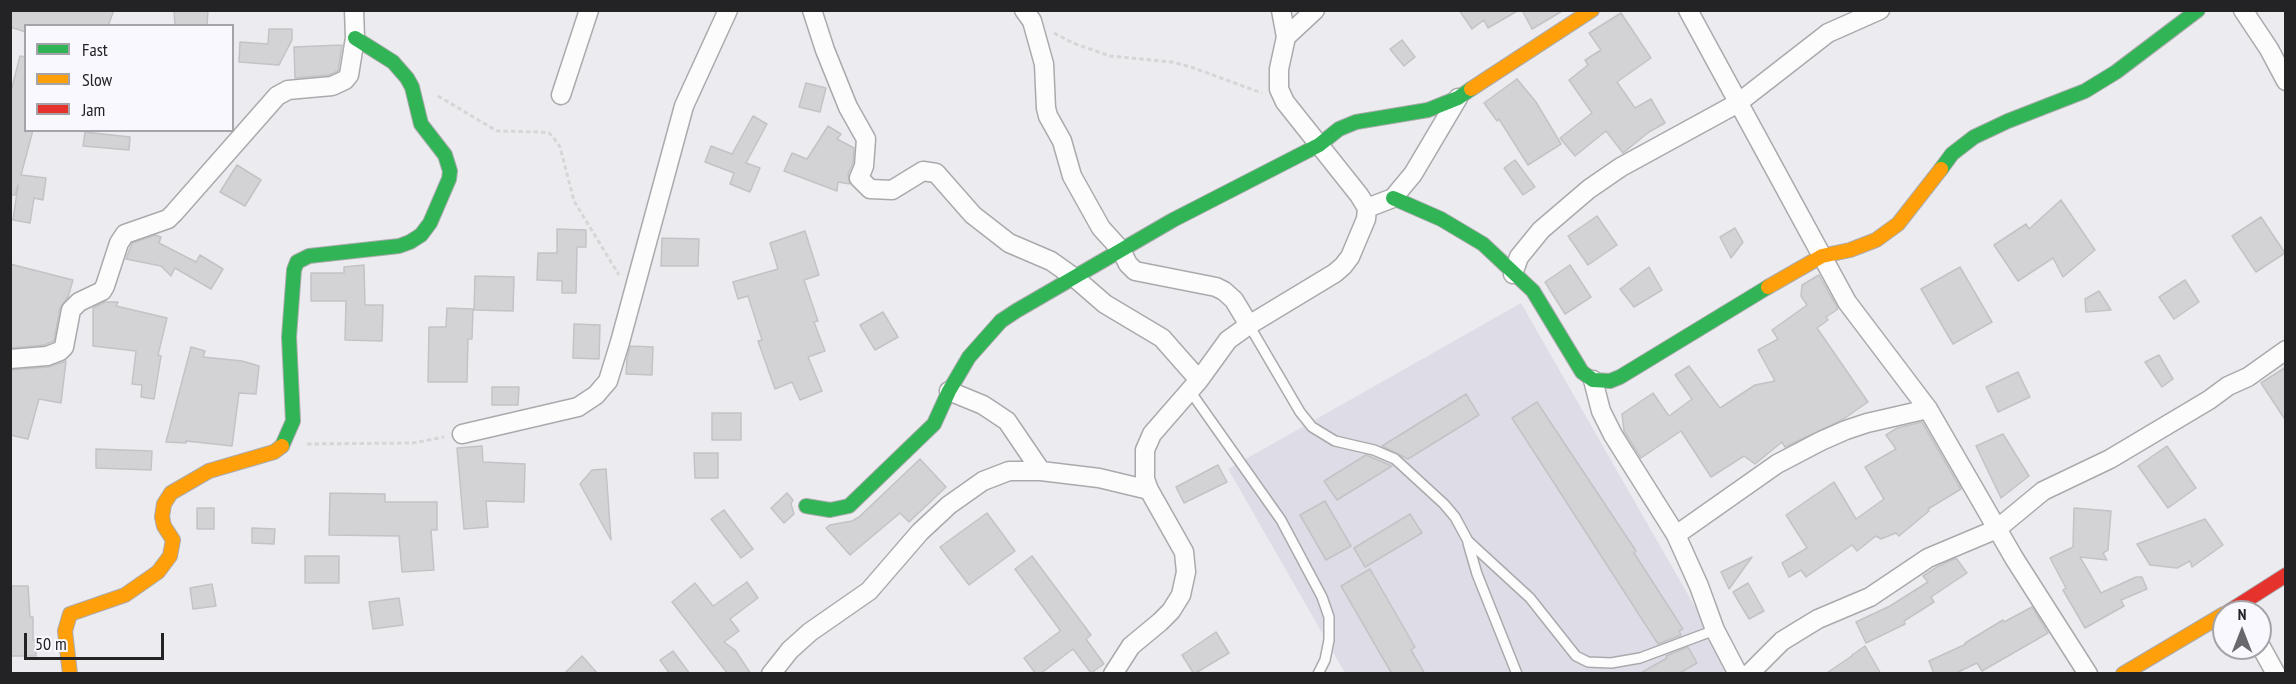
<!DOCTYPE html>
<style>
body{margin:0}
#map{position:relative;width:2296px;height:684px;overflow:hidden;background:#ececf0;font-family:"PT Sans Narrow",sans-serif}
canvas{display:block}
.frame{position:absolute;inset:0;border:12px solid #232326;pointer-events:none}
.legend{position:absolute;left:24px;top:24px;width:210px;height:108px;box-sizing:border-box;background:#f9f8ff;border:2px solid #a3a3a8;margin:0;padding:8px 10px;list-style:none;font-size:18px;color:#232326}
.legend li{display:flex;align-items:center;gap:12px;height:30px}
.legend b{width:30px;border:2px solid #a3a3a8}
.north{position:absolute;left:2212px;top:600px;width:60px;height:60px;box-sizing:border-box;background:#f9f8ff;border:2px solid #a3a3a8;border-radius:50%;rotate:0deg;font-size:16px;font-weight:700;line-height:24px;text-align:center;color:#232326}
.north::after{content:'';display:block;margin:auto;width:21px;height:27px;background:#69696d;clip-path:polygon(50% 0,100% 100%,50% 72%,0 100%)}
.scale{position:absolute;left:24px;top:633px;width:140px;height:27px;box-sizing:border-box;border:3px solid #232326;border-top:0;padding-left:8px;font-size:18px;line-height:21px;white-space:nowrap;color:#232326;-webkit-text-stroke:4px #f9f8ff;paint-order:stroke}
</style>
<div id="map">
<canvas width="2296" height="684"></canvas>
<div class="frame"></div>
<ul class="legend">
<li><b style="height:8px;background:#30b455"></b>Fast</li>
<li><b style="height:8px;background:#ff9f0a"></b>Slow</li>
<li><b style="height:8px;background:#e5322d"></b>Jam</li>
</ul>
<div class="north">N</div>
<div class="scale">50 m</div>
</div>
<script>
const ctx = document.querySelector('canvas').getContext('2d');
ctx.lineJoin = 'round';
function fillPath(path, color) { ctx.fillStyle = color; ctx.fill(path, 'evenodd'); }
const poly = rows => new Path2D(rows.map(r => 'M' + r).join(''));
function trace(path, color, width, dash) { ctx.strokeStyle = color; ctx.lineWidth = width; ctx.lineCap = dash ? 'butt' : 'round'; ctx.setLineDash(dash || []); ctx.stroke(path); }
fillPath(poly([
 [1521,303,1730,668,1720,674,1345,673,1228,469]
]), '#dedde7');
const building = poly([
 [10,10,114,10,108,26,26,26,26,32,10,27,10,10],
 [174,10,208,10,207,26,175,26,174,10],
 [1459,10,1519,10,1488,28,1484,20,1472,29,1459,10],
 [1522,10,1564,10,1532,29,1522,10],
 [1621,13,1651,58,1617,82,1635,108,1651,99,1665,123,1649,132,1623,153,1606,131,1575,156,1560,138,1592,113,1569,80,1588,65,1585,60,1601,50,1589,33,1621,13],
 [269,29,292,29,292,40,279,65,239,62,240,42,268,44,269,29],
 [1402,40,1415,57,1404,66,1390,49,1402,40],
 [342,45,338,71,329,75,295,78,294,47,342,45],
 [20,56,26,57,26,130,33,130,21,175,46,178,43,200,34,198,30,223,13,220,18,185,15,195,10,195,10,95,20,56],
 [1517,79,1536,102,1561,144,1528,165,1499,119,1497,121,1484,103,1517,79],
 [806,83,826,88,820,112,799,107,806,83],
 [753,116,767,124,746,163,760,168,750,192,730,184,734,173,705,162,711,146,732,154,753,116],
 [828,126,841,134,837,139,854,148,853,163,848,174,850,184,838,182,837,191,784,171,792,153,807,159,828,126],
 [85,132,130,137,129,150,83,146,85,132],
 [1515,160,1535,187,1523,195,1504,168,1515,160],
 [237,165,261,180,245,206,220,192,237,165],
 [2061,200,2095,250,2063,277,2053,258,2018,281,1994,245,2026,224,2029,229,2061,200],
 [1597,216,1617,245,1588,265,1568,236,1597,216],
 [2261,217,2285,253,2256,272,2232,236,2261,217],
 [1735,228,1743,242,1731,258,1720,237,1735,228],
 [557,229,586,230,586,247,577,247,576,293,562,293,562,281,537,280,538,253,557,253,557,229],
 [805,231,819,275,804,280,818,321,814,322,825,351,808,357,822,391,800,400,792,382,775,389,758,341,762,340,748,296,738,299,733,282,778,269,770,243,805,231],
 [155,235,161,237,159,243,196,262,200,255,223,269,211,289,175,268,171,276,161,266,126,259,132,243,155,235],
 [662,238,699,239,698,266,661,266,662,238],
 [10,264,73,280,68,297,60,308,54,341,44,345,10,348,10,264],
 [364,265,365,305,383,305,382,341,345,340,346,301,311,301,311,273,344,273,344,267,364,265],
 [1570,265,1591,297,1565,314,1545,282,1570,265],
 [1649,267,1662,290,1634,307,1620,289,1649,267],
 [1960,267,1992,322,1953,344,1921,289,1960,267],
 [1819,275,1838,309,1826,317,1828,320,1817,328,1868,402,1842,420,1785,447,1782,442,1755,464,1744,456,1711,477,1681,431,1641,458,1624,431,1622,414,1653,393,1669,416,1692,399,1675,375,1689,366,1720,408,1755,385,1775,381,1758,350,1778,339,1772,330,1807,305,1801,296,1802,285,1819,275],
 [475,276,514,277,513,311,474,310,475,276],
 [2185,280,2199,302,2174,319,2159,297,2185,280],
 [2099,291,2111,310,2086,312,2085,299,2099,291],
 [105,302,118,302,116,306,167,318,158,355,161,356,154,399,141,397,142,385,132,384,136,351,93,346,93,308,105,302],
 [447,308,473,309,472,339,468,339,467,382,428,382,429,327,446,327,447,308],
 [883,312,898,337,875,350,860,325,883,312],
 [574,324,600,325,599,359,573,358,574,324],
 [630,346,653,347,652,375,626,374,627,358,630,346],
 [191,347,205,351,203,357,242,361,259,366,256,394,239,393,232,446,186,441,186,443,166,442,191,347],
 [2159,355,2173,379,2162,387,2145,362,2159,355],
 [66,361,61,403,39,399,28,439,10,435,10,370,48,367,66,361],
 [2286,367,2286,421,2261,383,2286,367],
 [2018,372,2030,397,1998,412,1986,387,2018,372],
 [492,387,519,387,518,405,492,405,492,387],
 [1466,394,1479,415,1408,459,1382,446,1466,394],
 [1537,402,1636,551,1634,553,1683,629,1679,631,1681,635,1658,644,1512,418,1537,402],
 [712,413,741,413,741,440,712,440,712,413],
 [1922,422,1961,489,1928,509,1929,511,1899,536,1896,533,1881,539,1876,536,1857,551,1852,545,1806,577,1801,570,1789,577,1782,563,1807,548,1786,515,1834,482,1856,519,1884,499,1865,467,1896,449,1886,435,1897,428,1922,422],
 [2003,434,2029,476,2001,498,1976,446,2003,434],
 [482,446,483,462,525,464,524,502,486,501,488,527,464,529,457,448,482,446],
 [2167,446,2196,488,2168,508,2138,466,2167,446],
 [96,449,152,451,151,470,96,468,96,449],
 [694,453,718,453,718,478,695,478,694,453],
 [1366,455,1392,466,1337,500,1324,481,1366,455],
 [920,459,946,487,909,522,900,513,850,555,826,528,830,525,852,521,859,517,920,459],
 [1218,465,1227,482,1184,503,1176,487,1218,465],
 [606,469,611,540,580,484,592,470,606,469],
 [330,493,385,494,385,502,437,502,437,530,431,530,434,570,402,572,399,536,329,535,330,493],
 [787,493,793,500,791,504,794,514,784,523,771,508,787,493],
 [1325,501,1351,546,1326,560,1300,515,1325,501],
 [197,508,214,508,214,529,197,529,197,508],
 [2074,508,2111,511,2108,550,2103,553,2107,560,2080,557,2101,593,2136,577,2142,577,2147,589,2121,600,2124,606,2085,628,2063,590,2066,588,2050,558,2073,547,2074,508],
 [724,510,753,549,741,558,711,519,724,510],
 [987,513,1015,551,969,585,940,547,987,513],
 [1410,514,1422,533,1365,567,1354,548,1410,514],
 [2205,519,2223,545,2192,567,2190,561,2177,568,2150,565,2137,544,2205,519],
 [252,528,275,529,274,544,252,543,252,528],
 [305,556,339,556,339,583,305,583,305,556],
 [1032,556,1091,635,1086,639,1104,664,1091,673,1073,649,1040,674,1036,674,1024,658,1059,632,1060,630,1015,569,1032,556],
 [1752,557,1729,589,1721,572,1752,557],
 [1956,558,1967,573,1931,597,1934,602,1904,621,1905,624,1866,643,1856,622,1890,606,1928,582,1923,576,1937,567,1956,558],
 [1370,569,1415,647,1411,650,1425,674,1392,674,1341,586,1370,569],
 [747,582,758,598,730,619,739,631,724,642,735,650,751,674,728,674,672,602,695,583,713,606,747,582],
 [1748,583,1764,611,1749,619,1733,592,1748,583],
 [212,584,216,606,193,609,190,588,212,584],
 [10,586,28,586,30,617,33,617,33,640,36,640,36,656,10,656,10,586],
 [399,598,403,625,373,629,369,602,399,598],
 [2032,607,2048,633,1982,671,1977,663,1954,674,1934,674,1929,661,1966,644,1965,643,2003,620,2004,622,2032,607],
 [1216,632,1229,653,1194,674,1182,655,1216,632],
 [1865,646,1881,674,1825,674,1852,656,1852,655,1865,646],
 [1688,647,1697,663,1678,674,1639,674,1667,658,1666,656,1688,647],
 [673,651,690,674,670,674,660,660,673,651],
 [582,656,598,674,564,674,582,656]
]);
fillPath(building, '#d3d3d6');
trace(building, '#c3c3c6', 1.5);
const lane = poly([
 [1249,325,1300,412,1312,427,1335,441,1374,450,1395,459,1444,504,1455,517,1468,541,1530,598,1576,656,1588,662,1611,663,1640,658,1715,630],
 [1190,391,1281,520,1322,597,1329,617,1329,640,1325,660,1318,674],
 [1468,543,1477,574,1517,674]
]);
const street = poly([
 [812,10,825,50,848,107,866,139,864,166,859,178,870,189,892,190,923,171,936,173,973,215,1009,243,1051,261,1075,278,1105,304,1162,338,1199,380],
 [1024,10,1032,21,1044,64,1046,108,1048,116,1062,141,1072,176,1101,228,1121,250,1128,264,1135,271,1216,287,1224,291,1234,300,1249,325],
 [1688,10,1847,302,1928,409,2014,558,2088,674],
 [2243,10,2269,49,2286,81],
 [1286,37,1315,10],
 [561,95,589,10],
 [1367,208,1393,198,1413,174,1458,98],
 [1513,274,1519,257,1541,230,1589,189,1621,167,1738,103,1828,33,1880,10],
 [10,359,47,356,60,351,64,347,71,310,79,302,102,291,105,286,119,243,125,234,168,219,174,213,277,96,288,90,332,86,345,80,349,75,355,38,354,10],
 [1593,380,1601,411,1613,435,1676,535,1699,586,1715,630,1738,674],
 [949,391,983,405,1007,421,1041,471],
 [462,434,578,407,596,395,608,381,620,342,684,106,728,10],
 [1676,535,1777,464,1821,441,1846,430,1867,423,1928,409],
 [2260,645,2276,674],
 [771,674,790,650,810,632,869,591,920,532,949,505,983,481,1009,471,1041,471,1099,478,1149,490],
 [1113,674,1131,646,1160,622,1171,611,1181,595,1186,572,1184,552,1149,490,1145,479,1145,450,1152,434,1199,380,1228,340,1249,325,1335,273,1343,266,1350,257,1366,219,1367,208,1359,195,1285,102,1279,89,1279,69,1286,37,1281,10],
 [1749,674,1782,641,1795,633,1818,619,1870,597,1928,558,1997,529,2043,491,2110,459,2209,400,2228,386,2248,377,2286,350]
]);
const fast = poly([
 [1941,169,1952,154,1974,137,2008,121,2085,91,2116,72,2198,10],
 [1393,198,1441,219,1483,244,1533,291,1582,372,1593,380,1610,381,1620,377,1768,287],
 [282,446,293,421,289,337,294,270,297,262,309,256,399,246,410,242,421,235,430,223,449,179,450,171,445,155,421,124,412,87,407,78,393,62,355,38],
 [806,506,830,510,849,506,934,424,949,391,969,357,1001,321,1016,311,1173,220,1319,145,1339,129,1356,122,1428,110,1458,98,1471,89]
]);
const slow = poly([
 [1471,89,1592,10],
 [1768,287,1822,256,1850,250,1876,240,1898,224,1941,169],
 [70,674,65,631,70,614,125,595,158,572,170,556,173,540,164,526,162,517,164,504,171,493,209,471,274,452,282,446],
 [2123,674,2224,614]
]);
const jam = poly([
 [2228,612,2286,575]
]);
trace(lane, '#aaaaad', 12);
trace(street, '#aaaaad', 21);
trace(fast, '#aaaaad', 16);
trace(slow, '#aaaaad', 16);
trace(jam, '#aaaaad', 16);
trace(poly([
 [1054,33,1073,43,1110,56,1172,62,1191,67,1262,93],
 [438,96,497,131,541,132,549,133,553,137,560,147,574,201,619,275],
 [307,444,413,443,444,437]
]), '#d6d6d6', 3, [4.5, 3]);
trace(lane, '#fcfcfd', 9);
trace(street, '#fcfcfd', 18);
trace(fast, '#30b455', 14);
trace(slow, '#ff9f0a', 14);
trace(jam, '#e5322d', 14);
</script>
